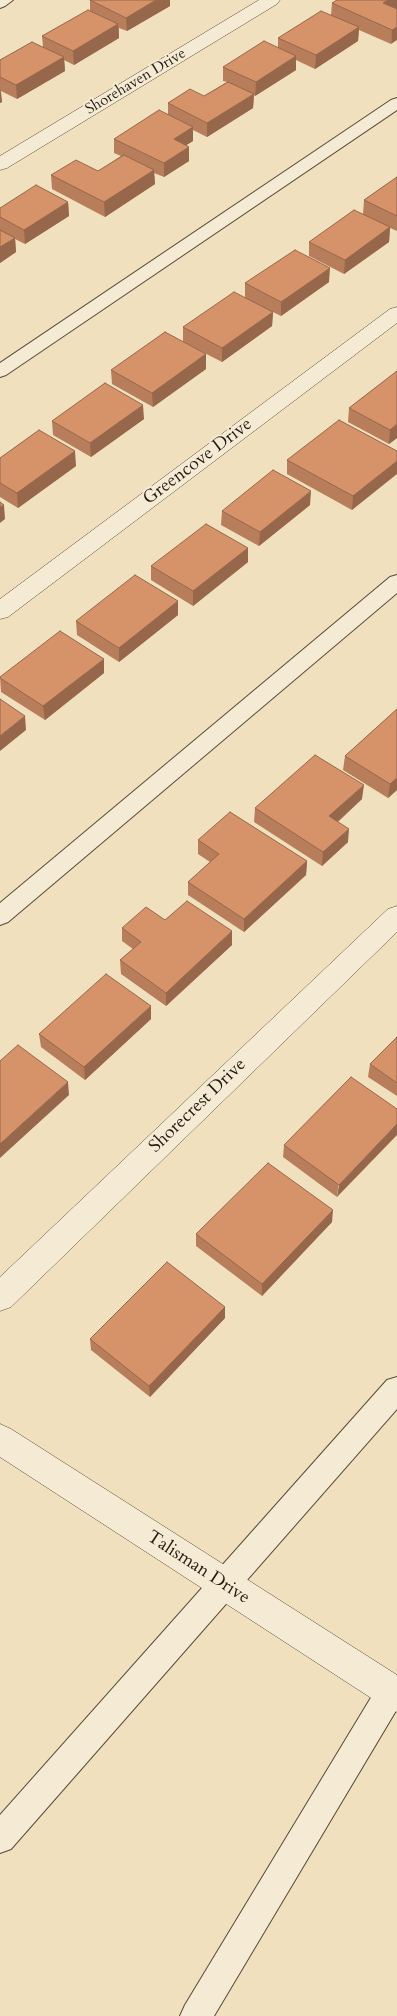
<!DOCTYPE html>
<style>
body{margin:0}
canvas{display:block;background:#f0e0bd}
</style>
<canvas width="397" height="2016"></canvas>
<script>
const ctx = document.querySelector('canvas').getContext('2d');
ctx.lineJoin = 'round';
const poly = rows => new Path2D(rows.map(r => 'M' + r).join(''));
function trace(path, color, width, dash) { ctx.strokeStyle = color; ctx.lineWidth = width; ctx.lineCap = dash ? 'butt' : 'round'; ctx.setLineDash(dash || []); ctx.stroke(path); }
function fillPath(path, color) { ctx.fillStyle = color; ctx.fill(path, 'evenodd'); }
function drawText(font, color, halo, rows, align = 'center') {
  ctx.font = font + ' Cardo,serif'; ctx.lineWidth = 4; ctx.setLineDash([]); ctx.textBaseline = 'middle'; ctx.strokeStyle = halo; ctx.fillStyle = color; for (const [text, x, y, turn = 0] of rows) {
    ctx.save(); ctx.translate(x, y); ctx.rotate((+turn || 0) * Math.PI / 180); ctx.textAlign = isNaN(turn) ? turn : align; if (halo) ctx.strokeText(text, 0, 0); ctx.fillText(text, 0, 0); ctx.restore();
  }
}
const lane = poly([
 [0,0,13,0,5,6,0,8,0,0],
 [397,98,397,110,6,375,0,377,0,363,391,100,397,98],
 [397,575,397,593,8,922,0,925,0,903,390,577,397,575],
 [397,1377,397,1409,11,1849,0,1853,0,1815,387,1380,397,1377],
 [391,1676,397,1679,397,1709,214,2016,180,2016,185,2005,381,1681,391,1676]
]);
const street = poly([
 [259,0,280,0,277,4,7,168,0,170,0,156,259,0],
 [397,307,397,323,8,617,0,619,0,599,390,309,397,307],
 [397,906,397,932,11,1307,0,1311,0,1277,388,909,397,906],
 [0,1424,11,1429,397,1675,397,1712,385,1707,0,1457,0,1424]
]);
trace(lane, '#564a3a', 2);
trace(street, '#564a3a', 1);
fillPath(lane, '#f5ebd4');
fillPath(street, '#f5ebd4');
fillPath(poly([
 [90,0,170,0,170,6,127,31,119,28,119,38,74,65,64,60,65,71,17,99,1,91,2,102,0,103,0,60,43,47,42,36,90,11],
 [332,3,397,8,395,9,391,44,359,30,358,41,315,69,296,60,296,70,255,96,254,95,253,108,207,137,193,130,193,141,186,145,189,147,189,161,164,177,154,173,155,184,105,217,52,189,51,175,98,171,121,156,114,153,114,139,168,114,168,103,204,96,227,82,223,81,223,67,278,47,278,38,331,15],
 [397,177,397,231,390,228,389,242,344,274,309,256,309,242,363,214,364,200],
 [68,202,69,216,25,244,15,239,16,252,0,263,0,208],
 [329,282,281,316,273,312,272,326,222,362,183,342,183,327,245,297,245,283],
 [206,354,206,369,153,407,112,384,111,370],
 [397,371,397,438,389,444,348,422,349,408],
 [144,419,91,457,53,435,52,421],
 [397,451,352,510,287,474,287,460],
 [0,458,76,466,18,508,0,497],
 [310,505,259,546,221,525,222,511],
 [248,548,248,562,193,606,151,580,151,566],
 [178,601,178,615,119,662,77,635,76,621],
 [104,673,45,720,1,692,0,677],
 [397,709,397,790,388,798,343,770,345,756],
 [362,799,338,822,348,842,322,866,254,822,255,808],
 [198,840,307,861,306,875,244,932,188,895,188,882,210,862,198,854],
 [165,920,232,945,166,1006,121,974,120,960,133,949,122,941,122,928],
 [151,1019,85,1080,41,1047,39,1034],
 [397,1037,397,1096,368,1077,370,1064],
 [351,1077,337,1197,283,1157,284,1145],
 [332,1222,262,1296,196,1246,196,1234],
 [225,1307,225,1318,150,1397,91,1350,90,1339]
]), '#b87e5b');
fillPath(poly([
 [156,0,170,0,170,6,127,31,126,18],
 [388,0,397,0,397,8,382,17,383,3],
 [118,24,119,38,74,65,73,51],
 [359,27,358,41,315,69,316,55],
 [397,27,397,40,391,44,392,30],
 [296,56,296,70,255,96,256,82],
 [64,57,65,71,17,99,16,85],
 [0,88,2,102,0,103],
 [254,94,253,108,207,137,207,123],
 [193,127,193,141,174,153,174,139],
 [189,147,189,161,164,177,164,163],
 [154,170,155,184,105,217,104,202],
 [68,202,69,216,25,244,24,230],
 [390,227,389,242,344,274,345,260],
 [15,238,16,252,0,263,0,247],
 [330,268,329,282,281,316,281,302],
 [273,312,272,326,222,362,222,348],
 [206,354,206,369,153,407,152,393],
 [143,405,144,419,91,457,90,443],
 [397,424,397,438,389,444,390,430],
 [75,451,76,466,18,508,17,493],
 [397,461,397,474,352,510,353,496],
 [311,491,310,505,259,546,260,532],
 [4,505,5,519,0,523,0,507],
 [248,548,248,562,193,606,193,591],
 [178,601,178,615,119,662,119,648],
 [104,659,104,673,45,720,43,706],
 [25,716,26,730,0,751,0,736],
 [397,778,397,790,388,798,390,784],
 [364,785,362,799,328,830,329,816],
 [349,829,348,842,322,866,323,852],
 [307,861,306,875,244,932,244,919],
 [232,931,232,945,166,1006,166,993],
 [151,1006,151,1019,85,1080,84,1067],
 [68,1082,69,1095,0,1158,0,1144],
 [397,1124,397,1135,337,1197,339,1185],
 [333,1210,332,1222,262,1296,262,1284],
 [225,1307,225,1318,150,1397,149,1386]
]), '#96674a');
const building = poly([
 [90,0,156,0,126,18,90,0],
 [337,0,388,0,383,3,397,9,397,27,392,30,332,3,337,0],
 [88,10,118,24,73,51,42,36,88,10],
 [321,11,359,27,316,55,278,38,321,11],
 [264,41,296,56,256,82,223,67,264,41],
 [32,42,64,57,16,85,0,77,0,60,32,42],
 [228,82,254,94,207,123,168,103,190,89,204,96,228,82],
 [159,110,193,127,174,139,189,147,164,163,114,139,159,110],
 [124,155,154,170,104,202,51,175,76,160,98,171,124,155],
 [397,177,397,216,364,200,397,177],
 [36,185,68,202,24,230,0,217,0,208,36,185],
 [354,210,390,227,345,260,309,242,354,210],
 [0,230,15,238,0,247,0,230],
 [295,250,330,268,281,302,245,283,295,250],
 [234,292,273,312,222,348,183,327,234,292],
 [165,332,206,354,152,393,111,370,165,332],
 [397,371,397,424,390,430,349,408,397,371],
 [105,383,143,405,90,443,52,421,105,383],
 [339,420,397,451,397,461,353,496,287,460,339,420],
 [39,430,75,451,17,493,0,483,0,458,39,430],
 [273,470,311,491,260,532,222,511,273,470],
 [0,502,4,505,0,507,0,502],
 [206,524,248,548,193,591,151,566,206,524],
 [135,575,178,601,119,648,76,621,135,575],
 [60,631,104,659,43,706,0,678,0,677,60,631],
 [0,699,25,716,0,736,0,699],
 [397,709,397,778,390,784,345,756,397,709],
 [315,755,364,785,329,816,349,829,323,852,255,808,315,755],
 [230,812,307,861,244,919,188,882,219,854,198,840,230,812],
 [187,901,232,931,166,993,120,960,141,942,122,928,146,907,165,920,187,901],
 [106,974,151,1006,84,1067,39,1034,106,974],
 [397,1037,397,1083,370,1064,397,1037],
 [18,1045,68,1082,0,1144,0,1061,18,1045],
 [351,1077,397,1109,397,1124,339,1185,284,1145,351,1077],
 [268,1163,333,1210,262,1284,196,1234,268,1163],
 [167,1262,225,1307,149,1386,90,1339,167,1262]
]);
fillPath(building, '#d6936a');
trace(building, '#96674a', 1);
drawText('15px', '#22180e', '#f5ebd4', [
 ["Shorehaven Drive",136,82,-31]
]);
drawText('18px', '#22180e', '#f5ebd4', [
 ["Greencove Drive",198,462,-37],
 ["Shorecrest Drive",198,1106,-44],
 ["Talisman Drive",198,1568,33]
]);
</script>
